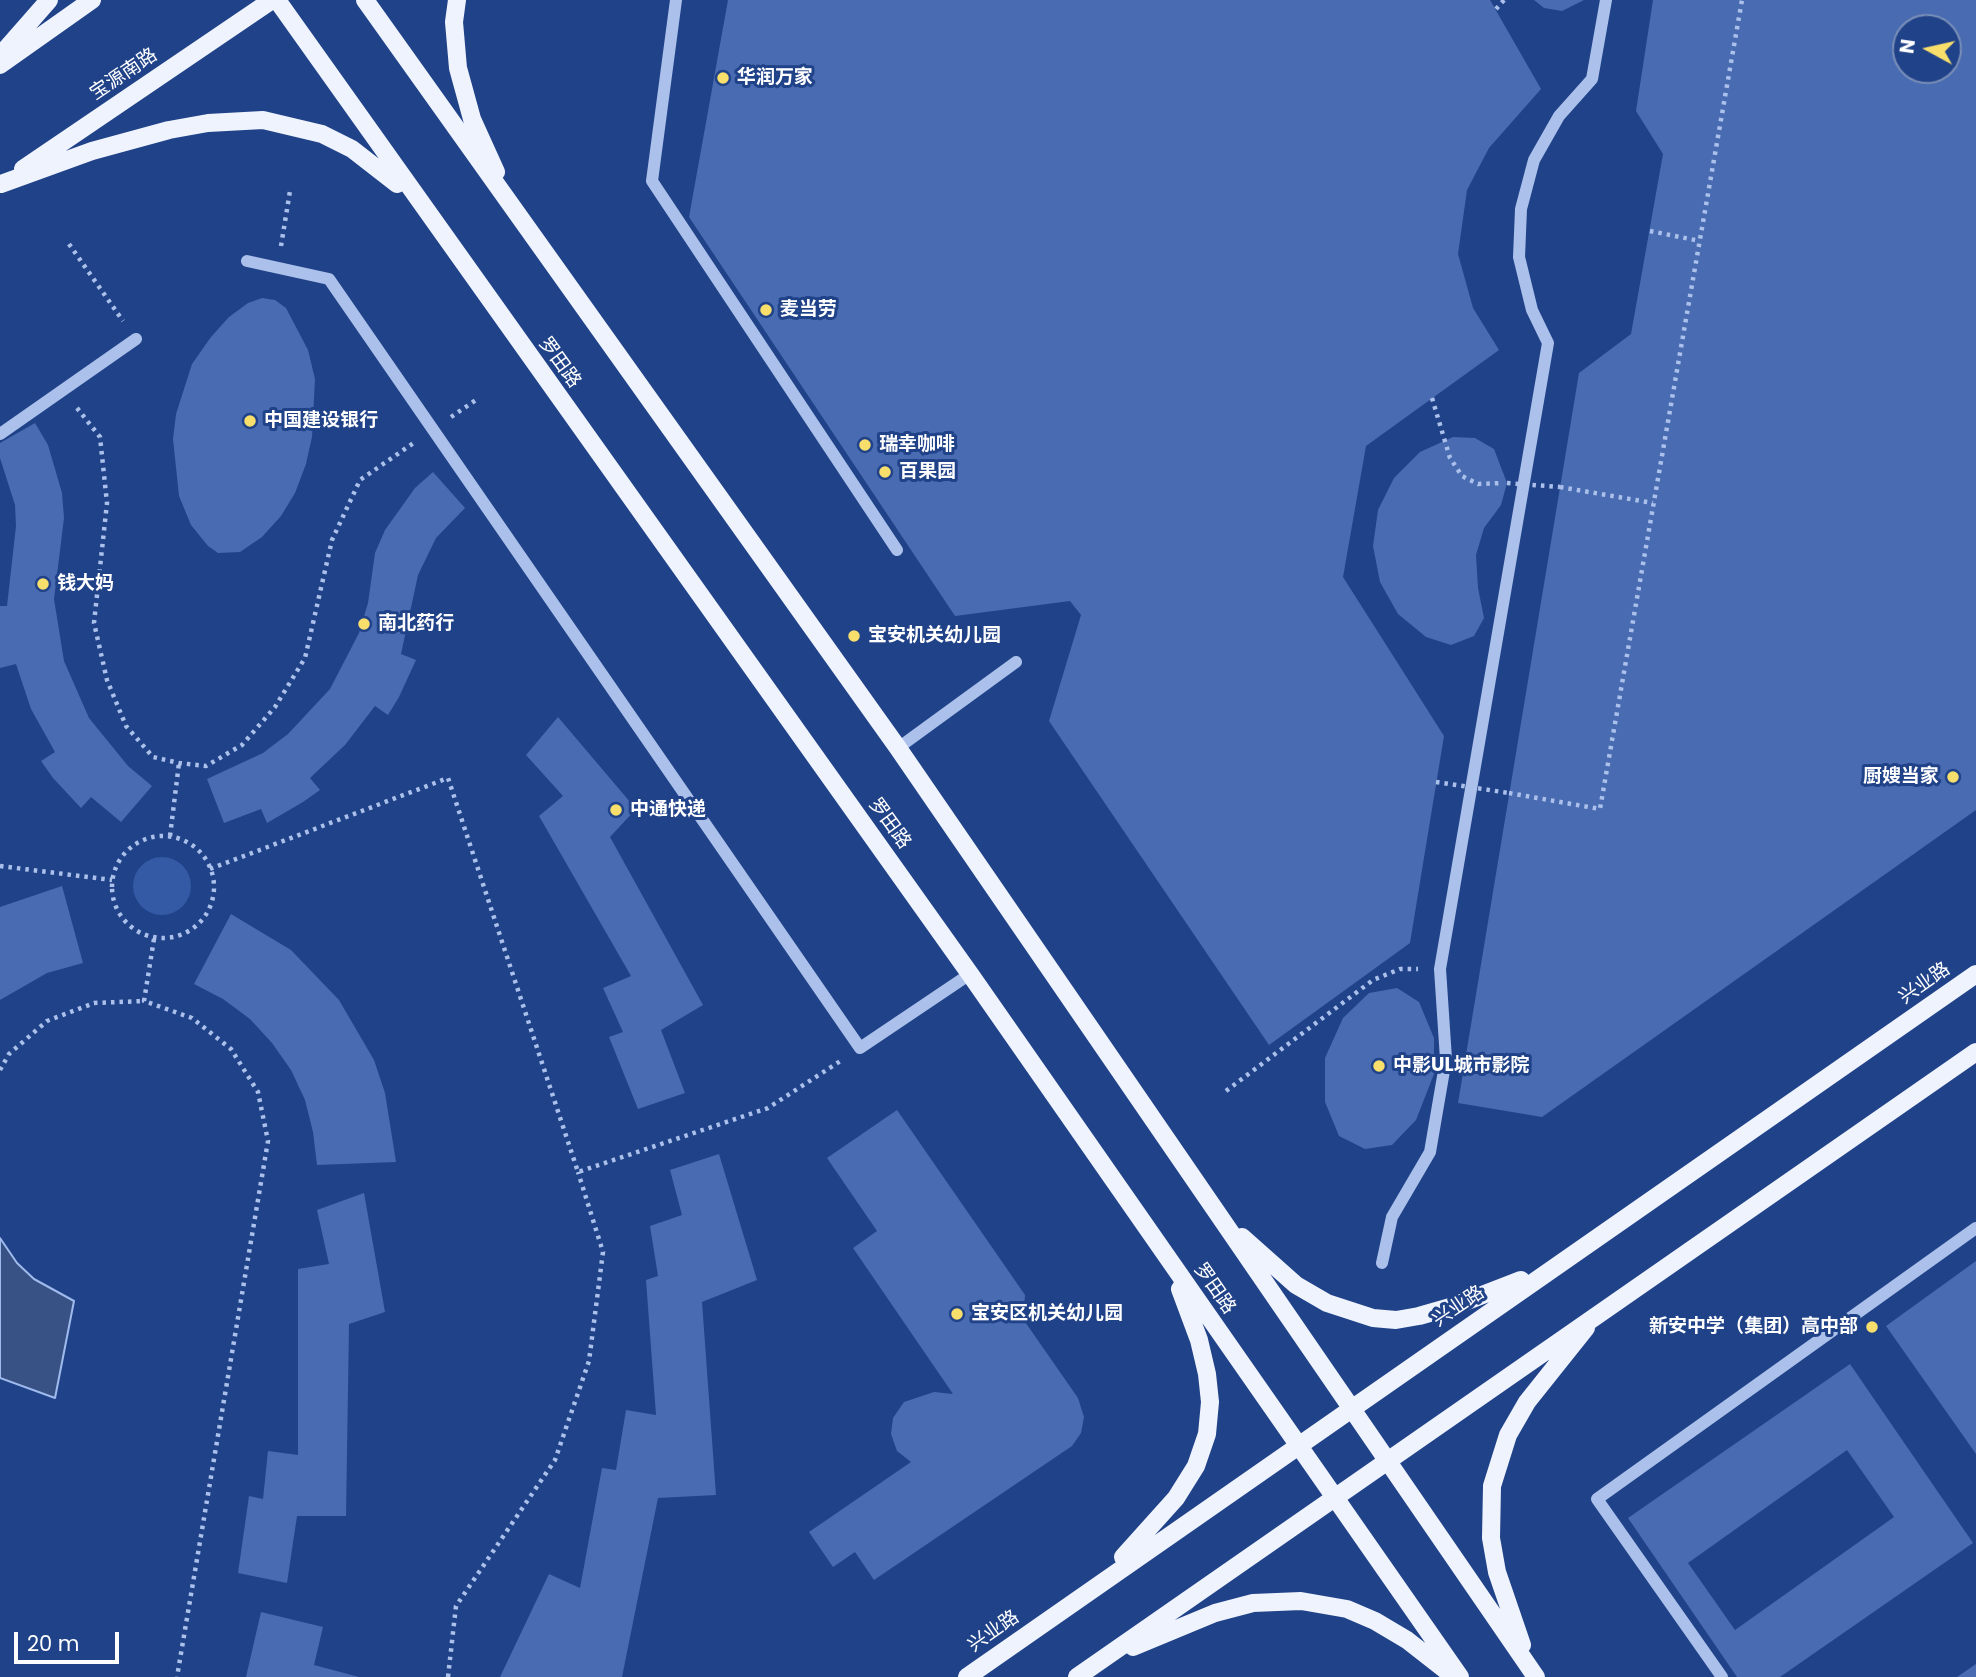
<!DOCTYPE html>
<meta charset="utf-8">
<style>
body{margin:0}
#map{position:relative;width:1976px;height:1677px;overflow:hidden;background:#204288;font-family:Poppins,sans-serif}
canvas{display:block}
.north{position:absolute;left:1892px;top:14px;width:70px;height:70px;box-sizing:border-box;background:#204288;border:2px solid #798eb8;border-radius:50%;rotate:278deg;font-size:19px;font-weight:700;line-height:28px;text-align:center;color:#fff}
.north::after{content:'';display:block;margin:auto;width:24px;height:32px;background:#f8df6c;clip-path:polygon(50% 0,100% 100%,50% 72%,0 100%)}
.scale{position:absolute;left:14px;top:1632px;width:105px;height:32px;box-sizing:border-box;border:4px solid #fff;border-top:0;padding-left:9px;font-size:21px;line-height:24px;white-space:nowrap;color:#fff;-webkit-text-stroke:5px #204288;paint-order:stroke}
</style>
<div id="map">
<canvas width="1976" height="1677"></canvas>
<div class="north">N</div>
<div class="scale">20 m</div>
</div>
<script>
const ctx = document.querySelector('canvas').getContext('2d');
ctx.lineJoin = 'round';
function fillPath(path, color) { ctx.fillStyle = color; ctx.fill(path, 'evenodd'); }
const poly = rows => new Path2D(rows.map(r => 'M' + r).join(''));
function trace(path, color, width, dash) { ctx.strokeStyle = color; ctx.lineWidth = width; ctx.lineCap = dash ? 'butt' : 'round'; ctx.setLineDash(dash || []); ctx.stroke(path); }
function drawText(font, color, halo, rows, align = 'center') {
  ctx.font = font + ' Poppins,"Noto Sans SC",sans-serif'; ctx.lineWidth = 6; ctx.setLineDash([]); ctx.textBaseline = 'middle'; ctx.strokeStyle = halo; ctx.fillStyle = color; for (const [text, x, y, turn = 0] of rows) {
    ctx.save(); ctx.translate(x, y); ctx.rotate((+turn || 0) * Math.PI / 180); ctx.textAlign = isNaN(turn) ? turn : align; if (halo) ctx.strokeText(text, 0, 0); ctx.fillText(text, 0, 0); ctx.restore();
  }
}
fillPath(poly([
 '133 886a29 29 0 1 1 58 0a29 29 0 1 1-58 0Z'
]), '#345aa6');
const water = poly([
 [0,1238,17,1263,34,1279,74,1301,55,1398,0,1378,0,1238]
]);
fillPath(water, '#395286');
trace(water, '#9fbaec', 2);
fillPath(poly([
 [728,0,1490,0,1541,89,1489,148,1467,190,1458,254,1473,308,1499,350,1366,446,1343,577,1444,736,1410,943,1269,1045,1049,721,1081,615,1070,601,955,616,689,217],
 [1534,0,1584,0,1562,11,1544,8],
 [1653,0,1976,0,1976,810,1542,1117,1458,1103,1579,373,1631,334,1663,154,1636,111],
 [1906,28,1948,28,1948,70,1906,70],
 [262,298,275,300,286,308,308,350,315,379,312,437,306,464,295,493,281,516,262,537,240,552,218,553,208,546,191,525,179,496,173,439,176,414,192,364,211,337,229,317,248,303],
 [35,423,48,445,62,493,64,518,54,599,64,661,89,718,128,766,152,786,121,822,91,797,81,808,53,778,41,761,55,752,31,709,16,664,0,668,0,606,7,606,16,526,15,505,0,458,0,443],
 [1453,437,1475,438,1494,449,1507,483,1501,505,1484,528,1476,555,1478,588,1484,618,1474,636,1451,645,1426,637,1398,614,1380,582,1373,546,1378,510,1394,478,1420,452],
 [433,472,465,508,436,538,418,575,401,654,416,660,399,697,388,715,375,706,345,745,310,778,320,790,303,802,267,823,261,809,224,823,207,779,263,753,288,734,330,689,359,633,368,603,375,553,385,530,415,488],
 [558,717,636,809,610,837,703,1005,661,1030,685,1093,638,1109,609,1037,623,1032,603,988,631,976,539,816,563,796,526,755],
 [62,886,83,963,47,973,0,1000,0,907],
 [231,914,291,950,339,1000,374,1060,385,1093,396,1162,317,1165,313,1132,305,1100,291,1070,272,1043,250,1019,223,999,194,984],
 [1397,988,1419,1002,1434,1038,1434,1074,1416,1120,1392,1145,1365,1149,1339,1136,1325,1102,1325,1058,1343,1018,1369,993],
 [897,1110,1025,1295,1023,1319,1078,1398,1084,1417,1081,1433,1072,1446,874,1580,855,1552,833,1567,809,1532,911,1462,897,1451,891,1434,893,1418,904,1402,934,1392,953,1394,853,1248,877,1231,827,1158],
 [719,1154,757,1280,702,1302,716,1495,658,1498,622,1677,500,1677,549,1574,580,1588,602,1468,616,1470,626,1410,656,1415,646,1280,658,1276,650,1226,682,1215,670,1170],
 [364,1193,385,1312,349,1324,346,1516,297,1516,287,1583,238,1573,249,1496,263,1499,268,1451,298,1455,298,1269,329,1264,317,1210],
 [1976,1261,1976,1454,1886,1326],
 [1850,1364,1973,1543,1780,1677,1737,1677,1628,1518],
 [1847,1450,1894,1517,1735,1630,1688,1563],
 [261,1612,323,1627,314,1665,359,1677,246,1677],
 [1976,1664,1976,1677,1957,1677]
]), '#496bb1');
trace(poly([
 [1496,9,1504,0],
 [1650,231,1700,241],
 [69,244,123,321],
 [281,246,290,191],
 [1432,398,1450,458,1462,476,1478,484,1502,483],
 [77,408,100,437,107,503,94,623,107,680,126,726,153,757,179,763,206,766,242,745,275,707,305,658,332,540,360,480,415,442],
 [451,417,479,398],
 [1560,487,1653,503],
 [1509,793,1600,809,1742,0],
 '112 887a51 51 0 1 1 102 0a51 51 0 1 1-102 0Z',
 [170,836,179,763],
 [0,866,112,880],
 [210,869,448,778,578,1172,768,1108,842,1060],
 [154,939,144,1001,192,1018,231,1049,258,1092,268,1141,177,1677],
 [0,1070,9,1054,47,1021,94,1003,144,1001],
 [1226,1091,1373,980,1400,969,1418,969],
 [448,1677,456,1606,555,1460,589,1361,603,1252,578,1172]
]), '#abc1eb', 4.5, [3.5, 5]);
trace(poly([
 [676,0,652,181,897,550],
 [247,261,329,279,860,1048,970,974],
 [0,434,136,339],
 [898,748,1016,662],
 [1382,1263,1392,1217,1430,1152,1446,1059,1440,969,1548,343,1532,310,1519,257,1521,209,1534,160,1559,116,1592,79,1606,0],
 [1722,1677,1597,1499,1976,1228]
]), '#abc1eb', 12);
trace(poly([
 [277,0,970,974,1460,1677],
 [365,0,898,748,1536,1677],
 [457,0,454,22,458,68,472,119,496,172],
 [0,56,49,0],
 [0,65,92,0],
 [23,169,272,0],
 [1,184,92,151,169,130,208,123,263,120,322,134,352,149,397,184],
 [1242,1237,1296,1285,1327,1303,1373,1318,1396,1320,1419,1316,1454,1306,1521,1280],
 [1123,1557,1176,1498,1196,1466,1207,1434,1210,1402,1207,1374,1199,1340,1180,1289],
 [1522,1645,1497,1572,1491,1538,1492,1486,1508,1435,1527,1402,1586,1328],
 [1133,1647,1215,1613,1253,1603,1301,1601,1347,1609,1375,1621,1407,1640,1448,1672],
 [967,1677,1976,974],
 [1077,1677,1976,1052]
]), '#eff3fe', 18);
trace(poly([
 [1507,483,1560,487],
 [1436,782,1509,793]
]), '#abc1eb', 4.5, [3.5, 5]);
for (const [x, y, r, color] of [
 [723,78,7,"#f8df6c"],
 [766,310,7,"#f8df6c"],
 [250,421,7,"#f8df6c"],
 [865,445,7,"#f8df6c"],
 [885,472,7,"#f8df6c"],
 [43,584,7,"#f8df6c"],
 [364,624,7,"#f8df6c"],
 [854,636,7,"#f8df6c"],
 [1953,777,7,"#f8df6c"],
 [616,810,7,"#f8df6c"],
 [1379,1066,7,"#f8df6c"],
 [957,1314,7,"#f8df6c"],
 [1872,1327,7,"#f8df6c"]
]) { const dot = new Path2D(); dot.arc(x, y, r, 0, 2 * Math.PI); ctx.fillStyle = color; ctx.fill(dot); trace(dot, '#204288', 2.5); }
drawText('19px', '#fff', '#204288', [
 ["宝源南路",124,75,-34],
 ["罗田路",559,363,54],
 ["罗田路",889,824,54],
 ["兴业路",1925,984,-35],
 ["罗田路",1214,1289,55],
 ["兴业路",1459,1307,-34],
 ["兴业路",994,1632,-35]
]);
drawText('bold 19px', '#fff', '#204288', [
 ["华润万家",737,78],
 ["麦当劳",780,310],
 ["中国建设银行",264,421],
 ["瑞幸咖啡",879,445],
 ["百果园",899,472],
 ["钱大妈",57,584],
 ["南北药行",378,624],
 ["宝安机关幼儿园",868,636],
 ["厨嫂当家",1939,777,"right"],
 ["中通快递",630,810],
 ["中影UL城市影院",1393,1066],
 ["宝安区机关幼儿园",971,1314],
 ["新安中学（集团）高中部",1858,1327,"right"]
], 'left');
</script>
